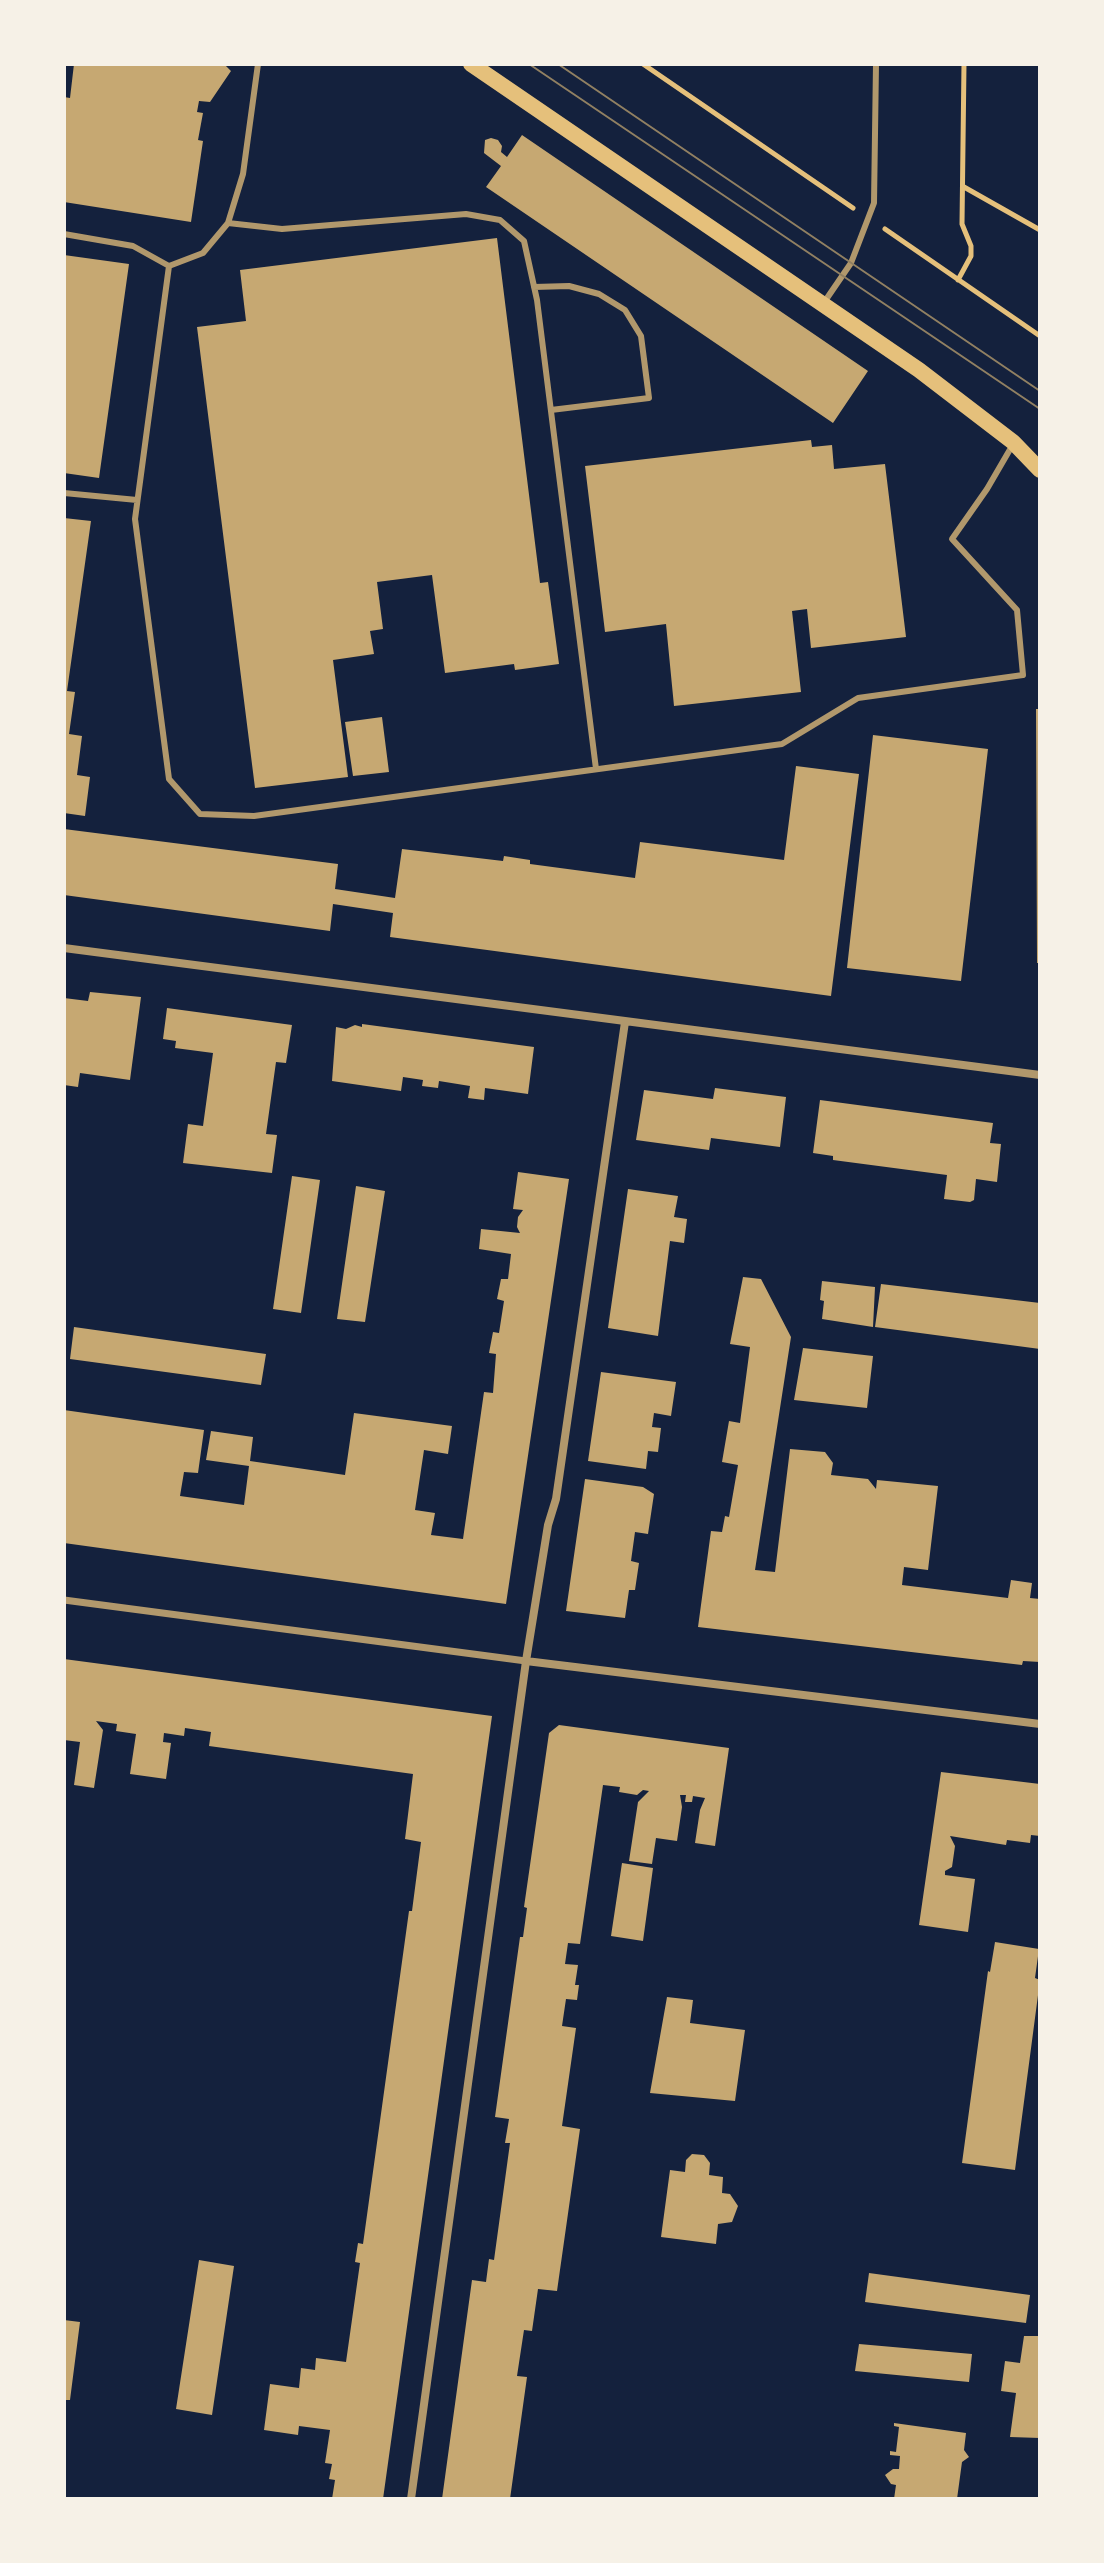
<!DOCTYPE html>
<style>
body{margin:0}
#map{position:relative;width:1104px;height:2563px;overflow:hidden;background:#14213d;font-family:"Golos Text",sans-serif}
canvas{display:block}
.frame{position:absolute;inset:0;border:66px solid #f6f1e7;pointer-events:none}
</style>
<div id="map">
<canvas width="1104" height="2563"></canvas>
<div class="frame"></div>
</div>
<script>
const ctx = document.querySelector('canvas').getContext('2d');
ctx.lineJoin = 'round';
function fillPath(path, color) { ctx.fillStyle = color; ctx.fill(path, 'evenodd'); }
const poly = rows => new Path2D(rows.map(r => 'M' + r).join(''));
function trace(path, color, width, dash) { ctx.strokeStyle = color; ctx.lineWidth = width; ctx.lineCap = dash ? 'butt' : 'round'; ctx.setLineDash(dash || []); ctx.stroke(path); }
fillPath(poly([
 [74,64,224,64,231,71,210,102,199,101,197,112,203,113,198,140,203,141,191,222,64,202,64,97,70,98],
 [522,135,868,371,833,423,486,187,501,166,484,153,485,140,491,138,498,140,502,146,501,152,507,157],
 [497,238,540,583,548,582,559,664,515,670,514,664,445,673,432,575,377,582,383,629,370,631,374,654,333,660,348,777,255,788,197,327,246,321,240,270],
 [64,255,129,264,99,478,64,473],
 [811,440,812,447,832,445,834,469,885,464,906,637,811,648,807,609,792,611,801,692,674,706,666,624,605,632,585,466],
 [64,518,91,521,67,691,75,692,69,734,82,736,77,775,90,777,85,816,64,813],
 [1036,709,1040,709,1040,963,1037,963],
 [382,717,389,772,353,776,345,722],
 [873,735,988,749,961,981,847,968],
 [796,766,859,774,831,996,390,937,393,913,333,904,330,931,64,895,64,829,338,864,335,889,395,898,402,849,503,861,504,856,530,860,530,864,635,878,640,842,784,860],
 [90,992,141,997,130,1080,80,1073,78,1087,64,1085,64,998,88,1001],
 [167,1008,292,1025,286,1063,276,1062,266,1134,277,1135,272,1173,183,1163,188,1124,203,1126,213,1053,175,1048,176,1041,163,1039],
 [362,1024,534,1047,528,1094,485,1088,484,1100,468,1098,470,1086,439,1081,438,1088,422,1086,423,1080,403,1077,401,1091,332,1081,336,1027,346,1029,355,1025,362,1027],
 [715,1088,786,1097,780,1147,711,1138,709,1150,636,1140,644,1090,713,1099],
 [820,1100,993,1123,990,1143,1001,1144,997,1182,976,1179,974,1200,970,1202,944,1199,947,1175,833,1160,833,1156,813,1153],
 [518,1172,569,1179,506,1604,64,1543,64,1410,204,1430,198,1473,184,1472,180,1496,244,1505,249,1466,206,1460,211,1431,253,1437,250,1461,345,1475,354,1413,452,1426,448,1454,424,1450,415,1510,435,1513,431,1535,463,1539,484,1392,493,1393,496,1354,489,1353,493,1332,499,1333,504,1301,497,1299,501,1279,508,1279,511,1254,479,1249,481,1229,520,1233,517,1227,518,1217,523,1210,513,1209],
 [292,1176,320,1180,301,1313,273,1309],
 [356,1186,385,1191,365,1322,337,1319],
 [628,1189,678,1196,674,1217,687,1219,684,1243,670,1241,658,1336,608,1328],
 [743,1277,761,1279,791,1337,755,1570,775,1572,790,1449,825,1452,833,1463,831,1475,868,1479,876,1489,877,1480,938,1486,928,1570,904,1567,902,1585,1008,1598,1011,1580,1032,1583,1030,1598,1040,1599,1040,1662,1023,1661,1022,1665,698,1627,711,1531,722,1532,725,1516,729,1517,738,1465,722,1462,729,1421,740,1423,750,1347,730,1344],
 [822,1281,875,1287,873,1327,822,1319,824,1301,820,1300],
 [881,1284,1040,1303,1040,1349,875,1327],
 [74,1327,266,1354,261,1385,70,1359],
 [803,1348,873,1356,867,1408,794,1400],
 [601,1372,676,1382,671,1416,654,1413,652,1427,661,1428,658,1452,648,1451,646,1469,588,1461],
 [585,1479,643,1487,654,1494,648,1534,635,1532,631,1561,639,1563,635,1590,629,1590,625,1618,566,1611],
 [64,1659,492,1716,383,2499,332,2499,335,2480,329,2479,332,2464,325,2463,330,2430,299,2426,298,2435,264,2430,270,2384,299,2388,301,2368,315,2370,316,2358,346,2362,360,2263,355,2262,358,2243,363,2244,409,1911,412,1911,421,1842,405,1839,413,1774,209,1746,211,1732,185,1728,184,1736,164,1733,163,1742,171,1743,166,1779,130,1774,136,1734,116,1731,117,1724,96,1721,103,1730,94,1788,74,1785,80,1742,64,1740],
 [559,1725,729,1748,715,1846,695,1843,700,1810,705,1798,693,1796,692,1802,685,1802,686,1795,680,1795,682,1807,677,1841,656,1838,652,1864,629,1861,638,1802,649,1791,643,1790,637,1795,619,1792,620,1787,603,1785,580,1944,568,1943,565,1964,578,1965,575,1985,579,1985,577,2000,566,1999,562,2026,576,2028,562,2126,580,2129,557,2291,538,2289,532,2331,524,2330,517,2376,527,2377,510,2499,442,2499,472,2280,486,2282,489,2259,494,2260,510,2143,505,2143,509,2119,495,2117,520,1937,523,1937,527,1908,524,1907,549,1733],
 [941,1772,1040,1784,1040,1836,1031,1835,1030,1843,1007,1840,1006,1845,950,1836,955,1846,952,1867,945,1871,945,1875,975,1879,968,1932,919,1925],
 [622,1863,653,1868,643,1941,611,1936],
 [995,1942,1039,1949,1035,1978,1040,1980,1015,2170,962,2163,988,1971,990,1972],
 [667,1997,693,2000,690,2023,745,2030,735,2101,650,2093],
 [692,2154,704,2155,710,2163,709,2175,723,2177,722,2193,730,2194,738,2206,732,2222,718,2224,716,2244,661,2237,670,2170,685,2172,686,2160],
 [199,2260,234,2266,212,2415,176,2409],
 [869,2273,1030,2295,1026,2323,865,2302],
 [64,2320,80,2322,70,2400,64,2400],
 [1024,2336,1040,2336,1040,2438,1010,2437,1016,2393,1001,2391,1005,2361,1020,2363],
 [859,2344,972,2354,969,2382,855,2371],
 [894,2423,966,2433,964,2450,969,2457,962,2462,957,2499,894,2499,896,2485,891,2484,885,2475,893,2469,899,2469,900,2456,890,2455,890,2451,896,2452,899,2427,894,2426]
]), '#c6a872');
trace(poly([
 [643,64,853,208],
 [964,187,1040,230],
 [885,229,1040,336],
 [958,280,971,256,971,246,962,224,964,64]
]), '#e5c07b', 5);
trace(poly([
 [258,64,243,174,228,223,203,253,169,266,135,519,169,779,200,814,254,816,782,744,858,698,1023,675,1017,610,952,539,987,489,1012,446],
 [228,223,282,229,466,214,500,220,524,241,537,300,596,769],
 [64,234,133,246,169,266],
 [534,287,569,286,599,294,625,310,641,336,649,398,551,410],
 [823,304,851,263,874,203,876,64],
 [64,493,137,500]
]), '#b1986c', 6);
trace(poly([
 [64,1600,526,1661]
]), '#b1986c', 7);
trace(poly([
 [64,948,1040,1075],
 [526,1661,1040,1724],
 [411,2499,526,1661,548,1525,556,1499,625,1022]
]), '#b1986c', 8);
trace(poly([
 [471,64,919,370,1013,442,1040,470]
]), '#e5c07b', 16);
trace(poly([
 [529,64,1040,409],
 [558,64,1040,391]
]), '#918062', 2);
</script>
